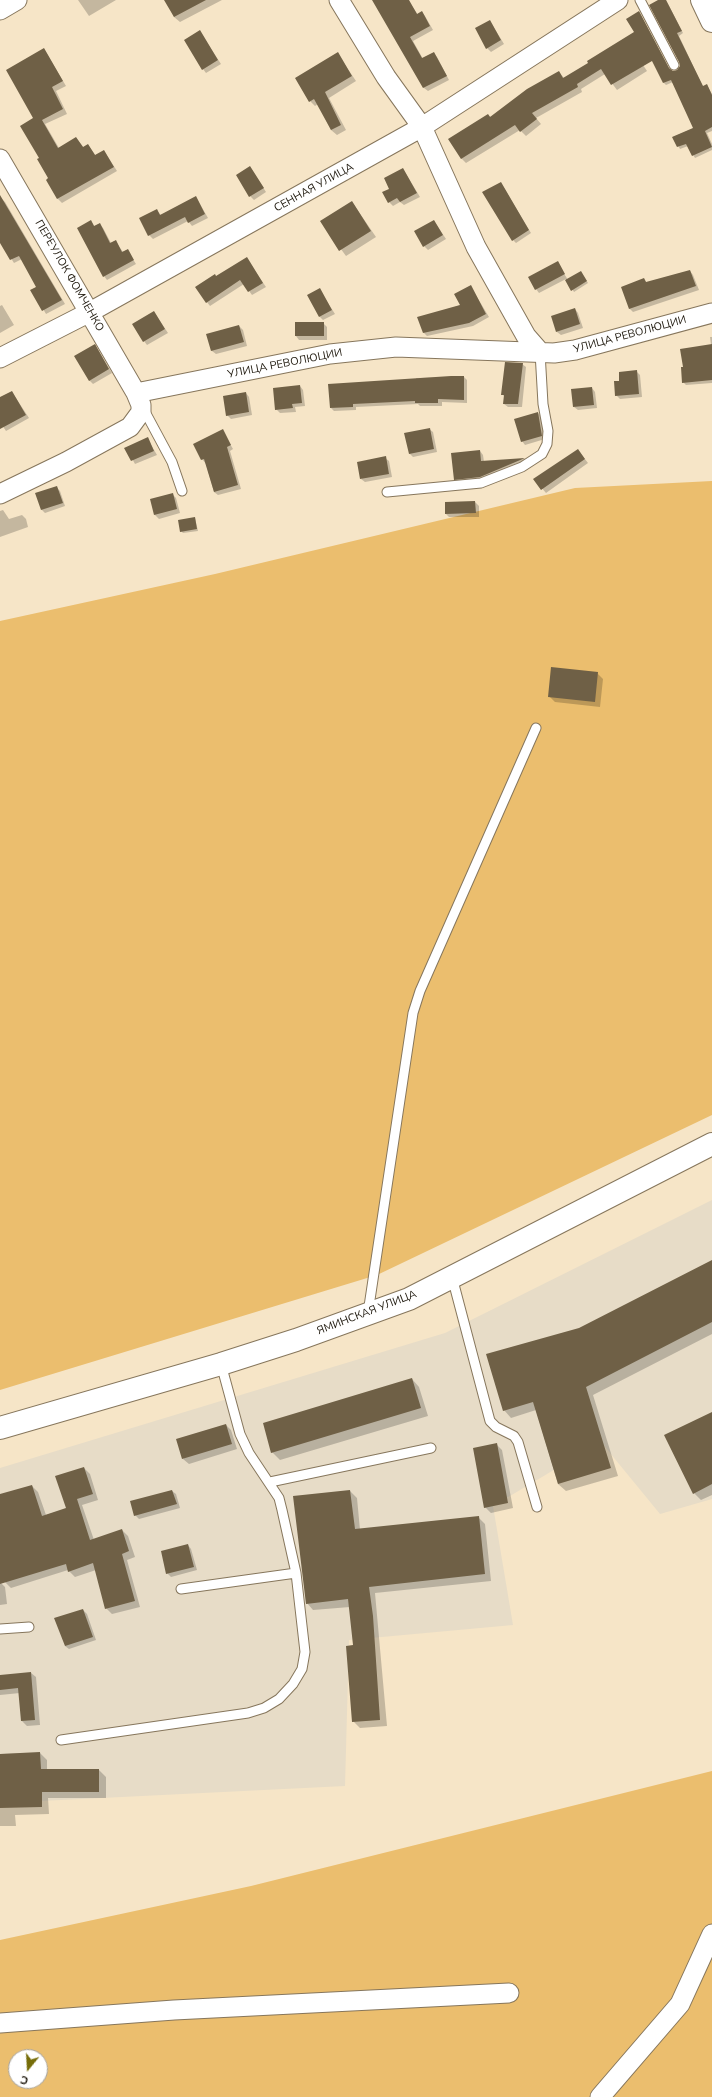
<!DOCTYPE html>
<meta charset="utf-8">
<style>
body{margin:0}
#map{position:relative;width:712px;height:2097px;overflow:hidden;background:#f6e5c7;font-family:"Nunito Sans",sans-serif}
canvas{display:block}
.north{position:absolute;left:8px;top:2049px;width:40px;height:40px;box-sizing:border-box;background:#fff;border:1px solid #a6a39f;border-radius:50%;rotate:198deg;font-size:11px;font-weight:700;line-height:16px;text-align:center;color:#201a0f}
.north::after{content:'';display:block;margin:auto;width:14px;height:18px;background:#766d09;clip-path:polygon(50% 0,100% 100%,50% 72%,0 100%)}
</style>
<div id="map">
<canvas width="712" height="2097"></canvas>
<div class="north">С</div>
</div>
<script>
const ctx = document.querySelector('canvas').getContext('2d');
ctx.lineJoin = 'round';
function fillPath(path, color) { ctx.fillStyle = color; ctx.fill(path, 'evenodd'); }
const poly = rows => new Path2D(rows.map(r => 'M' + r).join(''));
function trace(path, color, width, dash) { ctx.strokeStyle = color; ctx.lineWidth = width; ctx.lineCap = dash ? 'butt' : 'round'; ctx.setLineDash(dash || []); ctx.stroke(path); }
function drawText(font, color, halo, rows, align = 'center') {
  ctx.font = font + ' "Nunito Sans",sans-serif'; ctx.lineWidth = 4; ctx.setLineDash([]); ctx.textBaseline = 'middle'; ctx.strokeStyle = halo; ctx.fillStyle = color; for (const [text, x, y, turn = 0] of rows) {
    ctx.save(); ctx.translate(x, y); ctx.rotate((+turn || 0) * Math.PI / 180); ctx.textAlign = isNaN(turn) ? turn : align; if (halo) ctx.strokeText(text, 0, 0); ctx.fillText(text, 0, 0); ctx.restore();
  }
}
fillPath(poly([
 [712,1200,712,1499,660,1514,601,1442,493,1506,513,1625,349,1640,345,1786,0,1803,0,1468,445,1333]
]), '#e7dcc7');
fillPath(poly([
 [712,481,712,1115,377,1275,0,1390,0,621,215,574,575,488],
 [712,1771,712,2097,0,2097,0,1940,251,1886],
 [16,2057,40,2057,40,2081,16,2081]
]), '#ebbe6e');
fillPath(poly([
 [78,0,116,0,89,16],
 [166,0,222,0,180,22,174,17],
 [374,0,408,0,418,15,422,12,425,16,433,30,413,41,423,59,433,53,437,57,449,80,428,91,424,88],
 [659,0,666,0,683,33,679,36,703,87,707,85,712,94,712,131,707,133,712,144,712,150,695,158,688,146,680,149,673,137,694,128,673,82,666,85,664,83,650,56,639,12,670,70,673,72,678,71,681,66],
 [490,21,504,44,491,52,487,48],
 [200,32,221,64,206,73,203,69],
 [629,44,647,71,617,90,605,74,581,89,582,92,536,118,541,124,526,136,520,130,466,163,461,158,488,115,491,117,559,72,564,78],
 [44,49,66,86,56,91,67,114,45,124,59,148,76,138,84,148,88,145,96,156,104,151,117,171,62,203,58,199,40,159,34,119],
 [337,53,356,81,329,98,346,130,337,135,331,130,318,104,315,106,310,101],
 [250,167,266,192,254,200,250,196],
 [403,169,420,197,404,205,400,202,393,206,389,202],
 [501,183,531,233,516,243,513,240],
 [0,197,5,202,65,304,46,314,32,290,37,287,22,259,14,263,0,241],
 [196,197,208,218,192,226,188,221,153,239,149,235,156,210,161,215],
 [352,202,376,237,346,256,321,222],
 [91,221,95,227,100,225,103,228,111,243,115,241,123,252,127,250,136,264,107,280,104,276],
 [434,221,446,239,428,250,424,246],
 [247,259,266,287,252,295,244,284,210,306,196,288],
 [557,262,568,280,582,274,588,283,574,292,566,279,539,293,536,289],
 [690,271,693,275,699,290,633,312,629,308,644,280,647,283],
 [471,287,489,317,473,326,427,336,424,333,419,318,461,305],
 [319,289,335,314,323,320,320,317],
 [2,305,14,325,0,333,0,306],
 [575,309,578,313,583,328,561,335,557,332],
 [154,312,168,333,147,345,144,341],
 [323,323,327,327,327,340,299,340,296,336],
 [239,326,243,330,247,346,216,354,212,351,208,335],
 [710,337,712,337,712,383,686,385,683,382,711,345],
 [95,345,112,373,93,384,89,380],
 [522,364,526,367,522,407,508,407,504,404,505,397,502,394],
 [636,371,640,375,642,397,620,399,616,395,620,382],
 [464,377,467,380,467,403,442,402,442,406,420,406,418,404,356,407,356,410,334,411,331,408,416,380,416,378],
 [300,386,303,390,305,406,295,407,296,412,280,413,276,409],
 [592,388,595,392,597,408,578,410,574,407],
 [12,392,29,418,6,431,0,422,0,399],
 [246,393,249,397,252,415,231,419,227,415],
 [538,413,542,417,545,439,525,445,522,441],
 [429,429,433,432,437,452,413,457,409,453],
 [222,430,233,449,230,451,241,489,218,495,214,492,206,464,202,459],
 [147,438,157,455,135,464,126,448],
 [480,451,483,455,484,462,524,459,527,462,484,480,458,483,455,479],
 [581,454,588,463,546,493,535,480],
 [385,458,389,461,392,477,365,482,361,479],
 [56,487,60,491,65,506,45,513,42,510,36,494],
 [172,494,176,498,180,513,159,519,155,515,151,500],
 [475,502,479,506,479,517,449,517,446,514],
 [3,510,9,519,22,515,26,519,28,527,0,537,0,511],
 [195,518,198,531,183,533,181,531],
 [597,673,603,679,600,707,555,702,549,696],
 [712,1261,712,1334,593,1395,618,1476,566,1491,558,1484,536,1410,511,1418,504,1410,580,1329],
 [412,1379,419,1387,428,1416,280,1460,272,1452],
 [712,1413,712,1495,701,1500,694,1493],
 [226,1425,231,1430,237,1449,189,1464,183,1459],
 [496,1444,502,1450,513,1508,491,1513,485,1507],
 [84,1468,90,1474,98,1500,82,1505,94,1540,122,1530,128,1536,135,1557,127,1560,140,1607,112,1614,106,1608,96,1570,75,1577,68,1570,11,1588,5,1582,0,1566,0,1496,32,1486,38,1492,46,1515,67,1509],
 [172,1491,176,1494,180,1508,139,1519,135,1515],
 [350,1491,357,1498,360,1530,478,1517,485,1524,491,1581,375,1593,387,1726,360,1728,353,1721,354,1646,350,1607,313,1610,307,1603],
 [188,1545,191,1549,197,1570,171,1577,167,1573],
 [0,1582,5,1587,7,1604,0,1605],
 [83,1610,87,1614,96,1640,69,1649,65,1646],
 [31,1673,36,1677,40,1725,27,1726,22,1721,20,1693,0,1695,0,1676],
 [40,1753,47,1760,47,1770,99,1770,106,1777,106,1798,48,1798,49,1814,15,1815,16,1826,0,1826,0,1754]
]), '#0003');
fillPath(poly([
 [164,0,206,0,174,17],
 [372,0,409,0,417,14,422,11,430,26,410,37,422,58,434,52,447,76,423,88],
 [658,0,666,0,682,31,677,33,703,86,707,84,712,95,712,127,705,131,712,147,692,156,686,144,677,147,672,137,693,128,671,80,663,83,652,61,611,85,601,69,577,84,578,87,532,113,537,119,520,132,515,125,461,159,448,139,488,114,490,117,527,89,559,71,563,78,588,63,587,61,634,32,626,19,639,11,669,68,673,71,677,70,680,66,679,62,649,5],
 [490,20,501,40,486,49,475,28],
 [200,30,218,60,202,70,184,40],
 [44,48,63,81,52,87,63,109,42,120,58,148,76,137,83,147,88,144,95,155,104,150,114,167,57,199,46,180,48,178,37,159,39,158,20,126,33,118,6,70],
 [338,52,352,76,325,92,341,125,331,130,314,99,309,102,295,78],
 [250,166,264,188,249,197,236,175],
 [403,168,417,193,400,202,397,198,388,203,382,192,389,189,384,178],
 [501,182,529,230,512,241,482,192],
 [0,195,62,300,42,311,30,290,36,287,19,256,10,260,0,243],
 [196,196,205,214,188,223,185,217,148,236,139,218,157,209,160,215],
 [352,201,371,231,339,251,320,221],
 [91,220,94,226,100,223,110,243,116,240,122,252,128,249,134,260,103,277,77,228],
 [434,220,443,235,423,247,414,231],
 [247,257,263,283,248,292,240,280,206,303,195,287,215,274,216,276],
 [558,261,565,274,535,290,528,277],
 [690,270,696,286,629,309,621,287,644,278,646,282],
 [581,271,587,281,571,291,565,280],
 [471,285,486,314,469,323,423,333,417,317,460,305,454,294],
 [320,288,332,310,319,317,307,295],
 [575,308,580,324,556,332,551,316],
 [154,311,165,329,143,342,132,324],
 [295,322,324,322,324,336,295,336],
 [239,325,244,342,211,351,206,334],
 [95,344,109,369,89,381,74,356],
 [712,344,712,380,682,383,681,367,683,367,680,349],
 [505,362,523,363,518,404,503,404,504,395,501,395],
 [637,370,639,394,615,396,614,381,619,381,619,372],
 [451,376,464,376,464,400,438,399,438,403,415,403,415,401,353,404,353,407,330,408,328,384],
 [300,385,302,403,292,404,293,408,275,410,273,388],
 [592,387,594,405,573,407,571,389],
 [12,391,26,415,0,429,0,397],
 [246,392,249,412,226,416,223,396],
 [538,412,542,436,521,442,514,419],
 [430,428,434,449,409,454,404,433],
 [223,429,231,445,227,447,238,485,214,492,204,459,201,460,193,444],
 [148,437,154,451,131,461,124,448],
 [578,449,585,459,541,490,533,479],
 [480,450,481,461,525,458,480,477,454,480,451,453],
 [386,456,389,474,360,479,357,462],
 [57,486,63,503,41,510,35,493],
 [173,493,177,509,154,515,150,499],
 [475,501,476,513,445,514,445,502],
 [195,517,197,529,180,532,178,520],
 [551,667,598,672,595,702,548,697],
 [712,1260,712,1322,586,1387,611,1468,558,1484,533,1402,503,1411,486,1354,579,1328],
 [412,1378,421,1408,271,1453,263,1423],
 [712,1412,712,1484,693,1494,664,1435],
 [226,1424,232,1444,182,1459,176,1439],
 [497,1443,508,1503,484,1508,473,1448],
 [84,1467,93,1494,77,1499,90,1540,122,1529,129,1551,122,1554,135,1601,105,1609,93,1563,68,1572,66,1564,0,1584,0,1494,32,1485,42,1516,66,1508,55,1476],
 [172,1490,177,1504,134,1516,130,1501],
 [350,1490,355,1529,479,1516,485,1574,369,1587,373,1616,380,1720,352,1722,346,1646,353,1645,348,1599,306,1604,293,1496],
 [188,1544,194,1567,166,1574,161,1551],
 [83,1609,93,1637,65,1646,54,1618],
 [31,1672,35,1720,21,1721,18,1688,0,1690,0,1675],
 [40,1752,41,1769,99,1769,99,1792,42,1792,42,1807,0,1808,0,1754]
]), '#6f6046');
const service = poly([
 [640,0,674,65],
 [143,408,172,462,182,491],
 [387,492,481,483,522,467,542,454,547,444,548,431,543,404,540,352],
 [452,1277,490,1421,496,1427,514,1436,518,1442,537,1507],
 [368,1313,413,1013,420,991,536,728],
 [270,1482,431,1448],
 [181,1589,296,1573],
 [0,1629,29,1627],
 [61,1740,248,1713,264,1708,279,1699,293,1684,302,1669,305,1652,296,1573,282,1510,279,1498,249,1453,240,1434,221,1364]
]);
const minor = poly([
 [339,0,386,77,422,127,476,247,526,336,540,352],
 [0,10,17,0],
 [0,159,136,393],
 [0,358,90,312,422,127,618,0],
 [0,494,66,462,130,427,141,412,141,405,136,393,330,354,396,347,554,353,575,350,712,313],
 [0,2023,174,2010,509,1993],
 [600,2097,680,2004,712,1934]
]);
const tertiary = poly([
 [702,0,712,21]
]);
const primary = poly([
 [0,1428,221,1364,296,1340,409,1299,712,1144]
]);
trace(service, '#86765c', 11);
trace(minor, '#86765c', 21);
trace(tertiary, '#86765c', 24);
trace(primary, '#86765c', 24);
trace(service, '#fff', 9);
trace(minor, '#fff', 19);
trace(tertiary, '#fff', 22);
trace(primary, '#fff', 22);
drawText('11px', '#201a0f', '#fff', [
 ["СЕННАЯ УЛИЦА",314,188,-29],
 ["ПЕРЕУЛОК ФОМЧЕНКО",69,276,60],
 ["УЛИЦА РЕВОЛЮЦИИ",630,335,-15],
 ["УЛИЦА РЕВОЛЮЦИИ",285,364,-11],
 ["ЯМИНСКАЯ УЛИЦА",367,1313,-21]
]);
</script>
